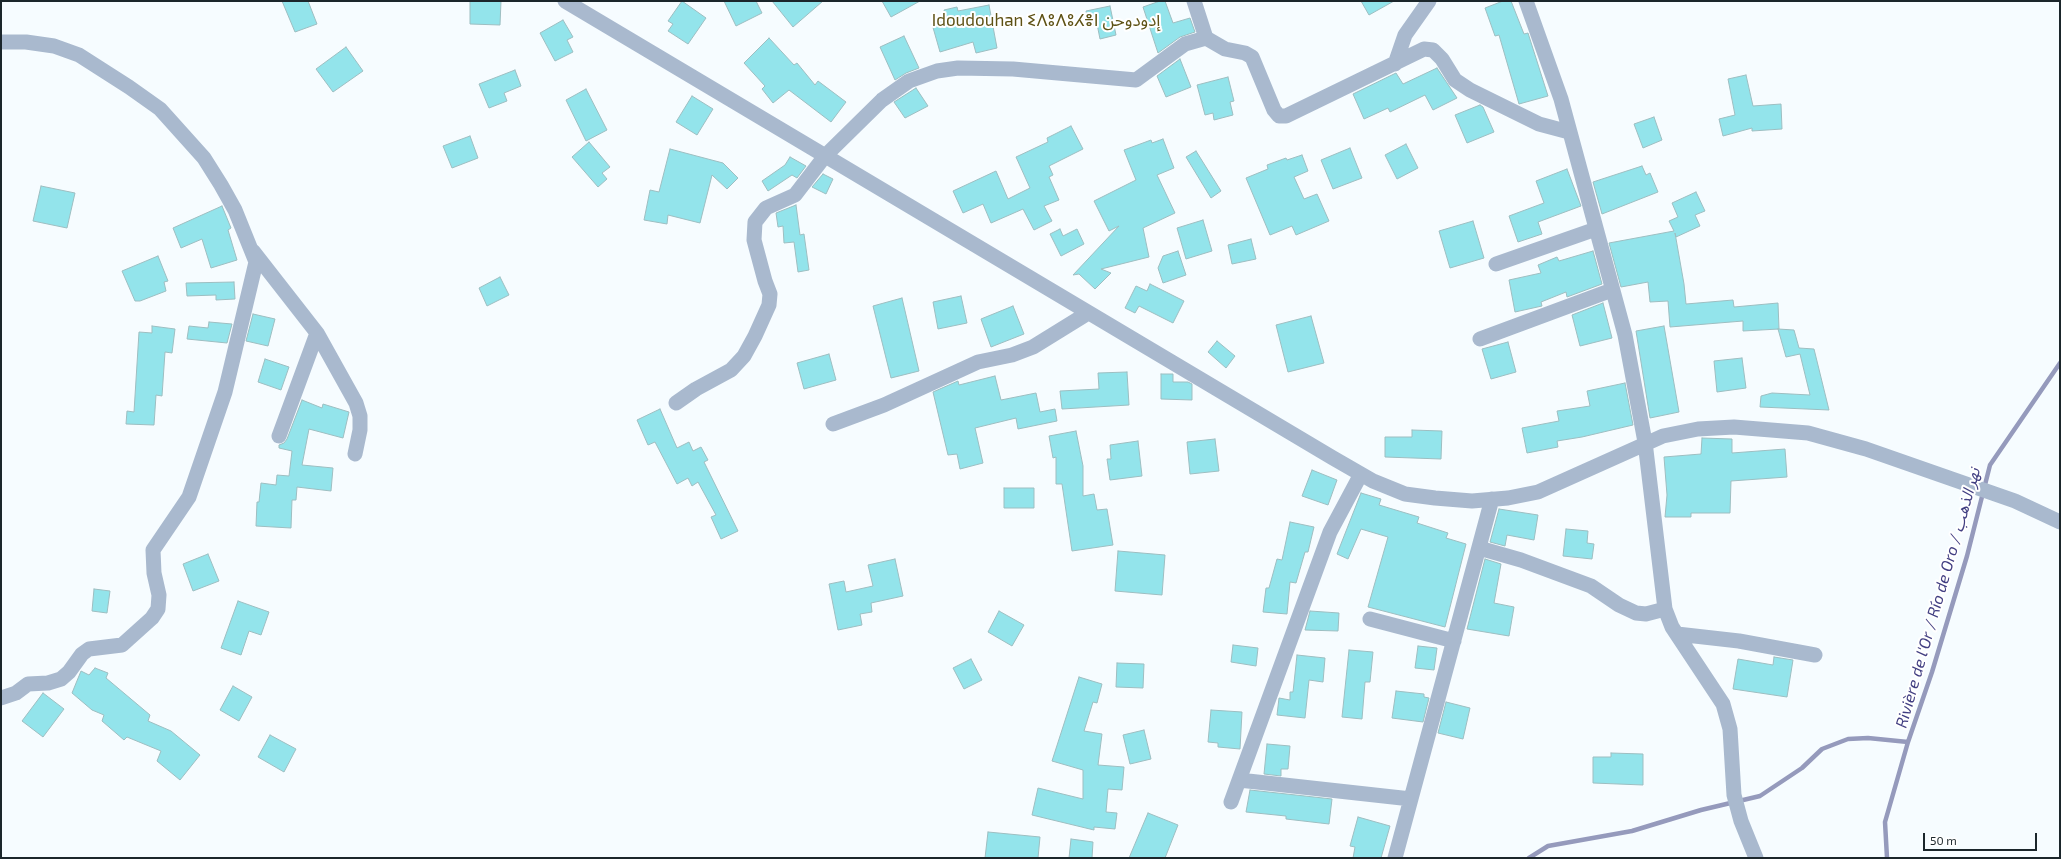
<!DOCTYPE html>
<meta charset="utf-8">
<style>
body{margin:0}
#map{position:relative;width:2061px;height:859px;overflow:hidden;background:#f6fcff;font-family:"Exo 2",sans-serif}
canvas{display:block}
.frame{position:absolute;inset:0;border:2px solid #1b262b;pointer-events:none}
.scale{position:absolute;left:1923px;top:833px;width:114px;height:18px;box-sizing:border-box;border:2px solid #1b262b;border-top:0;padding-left:5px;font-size:12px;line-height:14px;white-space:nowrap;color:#1b262b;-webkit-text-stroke:3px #fff;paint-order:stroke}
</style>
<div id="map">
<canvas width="2061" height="859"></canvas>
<div class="frame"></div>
<div class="scale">50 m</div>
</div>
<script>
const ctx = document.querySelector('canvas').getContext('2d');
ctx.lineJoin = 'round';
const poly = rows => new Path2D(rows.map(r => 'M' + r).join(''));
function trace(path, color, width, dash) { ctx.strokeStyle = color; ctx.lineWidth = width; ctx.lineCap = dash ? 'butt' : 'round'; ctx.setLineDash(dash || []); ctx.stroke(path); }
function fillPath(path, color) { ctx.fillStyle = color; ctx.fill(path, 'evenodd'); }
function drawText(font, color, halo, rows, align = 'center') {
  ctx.font = font + ' "Exo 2","Noto Sans Arabic","Noto Sans Tifinagh",sans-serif'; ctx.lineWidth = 4; ctx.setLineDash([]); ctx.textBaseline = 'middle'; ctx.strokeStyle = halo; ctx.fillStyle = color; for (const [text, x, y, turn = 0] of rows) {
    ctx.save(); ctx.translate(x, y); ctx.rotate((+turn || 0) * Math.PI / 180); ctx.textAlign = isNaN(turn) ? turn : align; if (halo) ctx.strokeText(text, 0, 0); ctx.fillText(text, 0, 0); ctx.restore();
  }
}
trace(poly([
 [1529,858,1548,846,1632,831,1701,810,1760,796,1802,768,1822,749,1848,739,1868,738,1908,742],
 [1887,858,1885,822,1908,742,1932,672,1967,556,1990,465,2060,363]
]), '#959abc', 4.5);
const building = poly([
 [282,1,308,1,317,24,295,32,282,1],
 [470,1,501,1,500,25,470,24,470,1],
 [682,1,706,18,688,44,668,31,673,24,668,21,682,1],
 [724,1,756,1,762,13,736,26,724,1],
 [772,1,823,1,793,27,772,1],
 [882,1,920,1,891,17,882,1],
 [1160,1,1165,1,1173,23,1190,18,1195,32,1180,37,1158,53,1143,7,1160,1],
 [1361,1,1394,1,1369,15,1361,1],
 [1503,1,1511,1,1524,34,1528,33,1548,96,1519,104,1499,35,1495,36,1485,8,1503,1],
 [989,5,997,48,976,53,973,42,940,52,932,24,947,20,944,10,957,7,958,11,989,5],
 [1110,6,1116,35,1100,39,1097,24,1089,26,1086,11,1110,6],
 [563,20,573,37,567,40,573,52,555,61,540,33,563,20],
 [904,36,919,68,906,73,895,80,880,47,904,36],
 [769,38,794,65,797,63,815,85,818,81,846,102,831,122,789,90,773,103,762,89,765,86,744,63,769,38],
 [346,47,363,71,333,92,316,69,346,47],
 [1180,59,1191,87,1166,97,1157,76,1180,59],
 [1437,68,1457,98,1433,110,1425,95,1390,112,1388,108,1364,119,1353,94,1396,73,1403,84,1437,68],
 [515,70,521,86,504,93,507,101,489,108,479,84,515,70],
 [1746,75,1753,106,1781,104,1782,129,1752,131,1752,128,1723,136,1719,119,1735,115,1728,79,1746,75],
 [1228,77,1234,101,1230,102,1233,115,1214,120,1213,113,1205,115,1197,85,1228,77],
 [916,88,928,106,905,118,894,102,916,88],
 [586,89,607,130,586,141,566,100,586,89],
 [692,96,713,109,697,135,676,122,692,96],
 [1480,105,1483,107,1494,132,1467,143,1455,115,1480,105],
 [1654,117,1662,140,1643,148,1634,124,1654,117],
 [1071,126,1083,149,1049,166,1053,175,1049,177,1059,200,1044,206,1052,221,1034,230,1023,209,991,223,983,204,963,213,953,191,996,171,1008,199,1030,188,1016,157,1048,142,1047,138,1071,126],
 [470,136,478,158,452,168,443,146,470,136],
 [1163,139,1174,168,1157,175,1175,213,1143,228,1149,257,1101,269,1111,273,1095,289,1079,274,1073,275,1119,226,1109,231,1094,201,1136,180,1124,150,1151,140,1152,143,1163,139],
 [589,142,610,167,602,173,607,179,598,187,572,157,589,142],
 [1406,144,1418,168,1397,179,1385,155,1406,144],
 [1350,148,1362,178,1333,189,1321,160,1350,148],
 [670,149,723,163,738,178,727,189,712,175,700,223,668,215,667,224,644,220,650,190,659,192,670,149],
 [1196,151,1221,191,1211,198,1186,157,1196,151],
 [1302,155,1308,171,1294,177,1304,199,1317,194,1329,221,1296,235,1292,226,1270,235,1246,178,1268,169,1267,165,1286,158,1287,160,1302,155],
 [790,157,806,166,797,178,792,175,768,191,762,181,785,165,790,157],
 [1642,166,1646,175,1650,173,1658,192,1602,214,1593,182,1642,166],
 [1567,169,1581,206,1538,222,1542,234,1518,242,1509,216,1544,203,1536,181,1567,169],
 [823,174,833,179,826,194,812,187,823,174],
 [41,186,75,193,67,228,33,221,41,186],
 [1696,192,1705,211,1695,215,1700,226,1676,237,1675,233,1684,284,1686,304,1733,300,1734,307,1778,303,1779,329,1743,331,1743,321,1670,327,1668,301,1650,302,1648,282,1621,287,1609,243,1674,231,1669,221,1678,217,1672,203,1696,192],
 [796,205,800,235,804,234,809,270,798,272,794,242,784,243,783,226,778,227,776,213,796,205],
 [222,206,231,228,228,230,237,260,211,268,202,239,181,248,173,228,222,206],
 [1203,220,1212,251,1186,259,1177,228,1203,220],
 [1473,221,1484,258,1450,268,1439,231,1473,221],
 [1060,229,1063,236,1077,229,1084,244,1061,256,1050,234,1060,229],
 [1251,239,1256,259,1232,264,1228,245,1251,239],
 [1178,251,1186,275,1163,283,1158,268,1163,256,1178,251],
 [1593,251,1602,284,1567,297,1566,292,1541,302,1542,306,1515,312,1509,280,1541,273,1538,265,1557,257,1559,261,1593,251],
 [158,256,168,281,164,282,166,291,140,301,135,301,122,271,158,256],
 [500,277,509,295,487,306,479,288,500,277],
 [234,282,235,299,216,300,216,295,187,296,186,283,234,282],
 [1150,284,1184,301,1173,323,1139,306,1135,313,1125,308,1136,286,1147,291,1150,284],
 [961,296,967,323,938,329,933,302,961,296],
 [902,298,919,371,891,378,873,306,902,298],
 [1603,303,1612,338,1580,346,1572,315,1603,303],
 [1013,306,1024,334,991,347,981,319,1013,306],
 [253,314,275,319,268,346,246,341,253,314],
 [1311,316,1324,363,1288,372,1276,325,1311,316],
 [209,322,232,324,227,343,187,339,189,326,208,328,209,322],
 [152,326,175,329,172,353,165,352,162,396,156,395,154,425,126,424,127,411,134,412,139,332,152,333,152,326],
 [1664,326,1679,412,1650,418,1636,331,1664,326],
 [1778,329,1794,330,1799,348,1814,349,1829,410,1760,407,1761,396,1772,393,1810,395,1800,354,1786,357,1778,329],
 [1217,341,1235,356,1226,368,1208,352,1217,341],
 [1508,342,1516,372,1491,379,1482,349,1508,342],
 [829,354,836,380,804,389,797,363,829,354],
 [1742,358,1746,388,1717,392,1714,361,1742,358],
 [265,359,289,367,281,390,258,382,265,359],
 [1127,372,1129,405,1062,409,1060,391,1099,389,1098,373,1127,372],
 [1161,374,1173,374,1173,382,1188,382,1192,384,1192,400,1161,399,1161,374],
 [995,376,1001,400,1036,393,1040,412,1055,409,1057,421,1018,429,1016,418,975,428,983,463,960,469,957,454,948,455,933,392,958,381,959,385,995,376],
 [1625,383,1633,425,1582,437,1557,441,1558,447,1527,453,1522,428,1559,421,1557,411,1590,406,1587,391,1625,383],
 [302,400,322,408,323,404,349,412,343,438,309,429,302,465,333,468,331,491,297,487,296,500,292,500,291,528,256,526,257,502,259,502,261,483,276,485,277,475,289,476,292,451,279,448,279,445,284,443,287,439,302,400],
 [660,409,677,448,689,442,693,451,701,447,708,460,704,462,738,531,721,539,711,517,716,515,698,482,692,486,688,478,677,484,655,442,648,445,637,420,660,409],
 [1412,430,1442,431,1441,459,1385,457,1385,437,1412,437,1412,430],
 [1076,431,1083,466,1083,496,1094,494,1097,510,1107,509,1113,545,1072,551,1062,484,1056,484,1056,457,1053,458,1049,436,1076,431],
 [1702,438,1732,439,1732,453,1785,449,1787,477,1731,481,1730,513,1691,513,1691,517,1665,517,1667,495,1664,457,1701,454,1702,438],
 [1215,439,1219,471,1190,474,1187,442,1215,439],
 [1138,441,1142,476,1110,480,1107,459,1111,459,1110,445,1138,441],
 [1312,470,1337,480,1328,505,1302,496,1312,470],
 [1004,488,1034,488,1034,508,1004,508,1004,488],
 [1361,493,1381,499,1379,505,1419,517,1417,523,1448,533,1446,538,1466,544,1445,627,1368,607,1388,537,1361,529,1348,559,1337,554,1361,493],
 [1499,509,1538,515,1534,540,1507,535,1505,546,1490,542,1499,509],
 [1290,522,1314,527,1308,552,1305,552,1296,583,1290,582,1287,614,1263,612,1266,588,1269,588,1277,559,1282,560,1290,522],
 [1566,529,1588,531,1587,543,1594,544,1592,559,1563,556,1566,529],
 [1118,551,1165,555,1162,595,1115,591,1118,551],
 [208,554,219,581,193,591,183,564,208,554],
 [895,559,903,596,871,603,872,612,860,614,862,625,838,630,829,584,844,581,846,592,873,586,868,565,895,559],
 [1485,559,1501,564,1494,603,1514,607,1509,636,1467,629,1485,559],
 [94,589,110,591,107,613,92,611,94,589],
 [238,601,269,612,261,635,249,631,241,655,221,648,238,601],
 [999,611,1024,625,1012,646,988,632,999,611],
 [1310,611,1339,613,1338,631,1305,630,1310,611],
 [1233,645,1258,648,1256,666,1231,662,1233,645],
 [1418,646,1437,648,1434,670,1415,668,1418,646],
 [1349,650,1373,652,1370,682,1365,682,1362,719,1342,717,1349,650],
 [1297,655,1325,658,1323,682,1309,680,1305,718,1277,715,1279,698,1290,700,1290,692,1293,692,1297,655],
 [1774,657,1793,660,1787,697,1733,689,1738,659,1773,665,1774,657],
 [971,659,982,680,964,689,953,668,971,659],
 [1117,663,1144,664,1143,688,1116,687,1117,663],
 [95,668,108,673,106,678,150,715,148,721,171,731,200,755,180,780,157,761,161,751,127,737,124,740,102,721,104,715,92,710,72,693,81,671,89,675,95,668],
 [1079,677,1102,684,1097,703,1093,702,1084,731,1102,734,1098,765,1124,767,1122,790,1108,789,1106,812,1117,813,1115,829,1094,827,1094,830,1032,815,1038,788,1083,799,1083,770,1052,761,1079,677],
 [233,686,252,697,239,721,220,710,233,686],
 [1396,691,1424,694,1424,697,1429,698,1423,722,1392,718,1396,691],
 [43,693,64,709,43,737,22,721,43,693],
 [1446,702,1470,708,1463,739,1438,733,1446,702],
 [1211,710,1242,712,1240,749,1218,747,1218,743,1208,742,1211,710],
 [1144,730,1151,759,1130,764,1123,735,1144,730],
 [270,735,296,749,284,772,258,757,270,735],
 [1267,744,1290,746,1288,769,1281,769,1281,776,1264,774,1267,744],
 [1611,753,1643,754,1643,785,1593,783,1593,757,1611,757,1611,753],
 [1250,790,1332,799,1329,824,1286,819,1286,816,1246,812,1250,790],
 [1148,813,1178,825,1165,858,1129,858,1148,813],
 [1358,817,1390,826,1381,858,1353,858,1355,847,1350,846,1358,817],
 [988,832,1040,837,1038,858,985,858,988,832],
 [1071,839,1093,842,1092,858,1069,858,1071,839]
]);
fillPath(building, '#93e4eb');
trace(building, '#9dbec1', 1);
trace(poly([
 [565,1,1333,458,1373,481,1405,494,1435,498,1472,501,1508,498,1538,492,1663,436,1698,429,1734,427,1808,433,1866,449,2015,501,2060,522],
 [1194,1,1206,38,1225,49,1245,53,1252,57,1274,110,1279,116,1286,116,1424,49,1433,50,1442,59,1455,80,1470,90,1539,124,1569,132],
 [1526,1,1561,99,1625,335,1645,442,1665,609,1672,627,1723,704,1730,729,1734,795,1741,821,1756,858],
 [1,42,26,42,54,46,79,55,129,87,160,109,204,158,221,185,235,210,256,262,225,392,189,497,153,550,154,573,159,595,158,609,152,618,122,645,89,649,82,654,69,672,61,679,48,683,28,684,16,693,1,698],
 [1395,64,1405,35,1429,1],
 [253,251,317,333,356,403,360,416,360,430,355,454],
 [1496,264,1596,229],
 [1480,339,1612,290],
 [676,403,696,389,731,370,744,356,755,336,769,305,770,294,765,281,754,240,755,222,766,208,795,195,825,156,882,100,909,81,937,71,958,68,1013,69,1136,80,1185,44,1206,38],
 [833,424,884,405,978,362,1012,355,1033,347,1088,313],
 [279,436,317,333],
 [1479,548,1521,560,1591,586,1619,605,1636,613,1646,614,1665,609],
 [1370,619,1454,641],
 [1677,634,1739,641,1815,655],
 [1239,780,1411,799],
 [1231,802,1330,532,1361,474],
 [1395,858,1492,499]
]), '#a9b9ce', 15);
drawText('italic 16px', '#423f82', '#fff', [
 ["Rivière de l'Or / Río de Oro / نهر الذهب",1938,598,-74]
]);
drawText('17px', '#5d5114', '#fff', [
 ["Idoudouhan ⵉⴷⵓⴷⵓⵃⴻⵏ إدودوحن",1046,20]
]);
</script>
